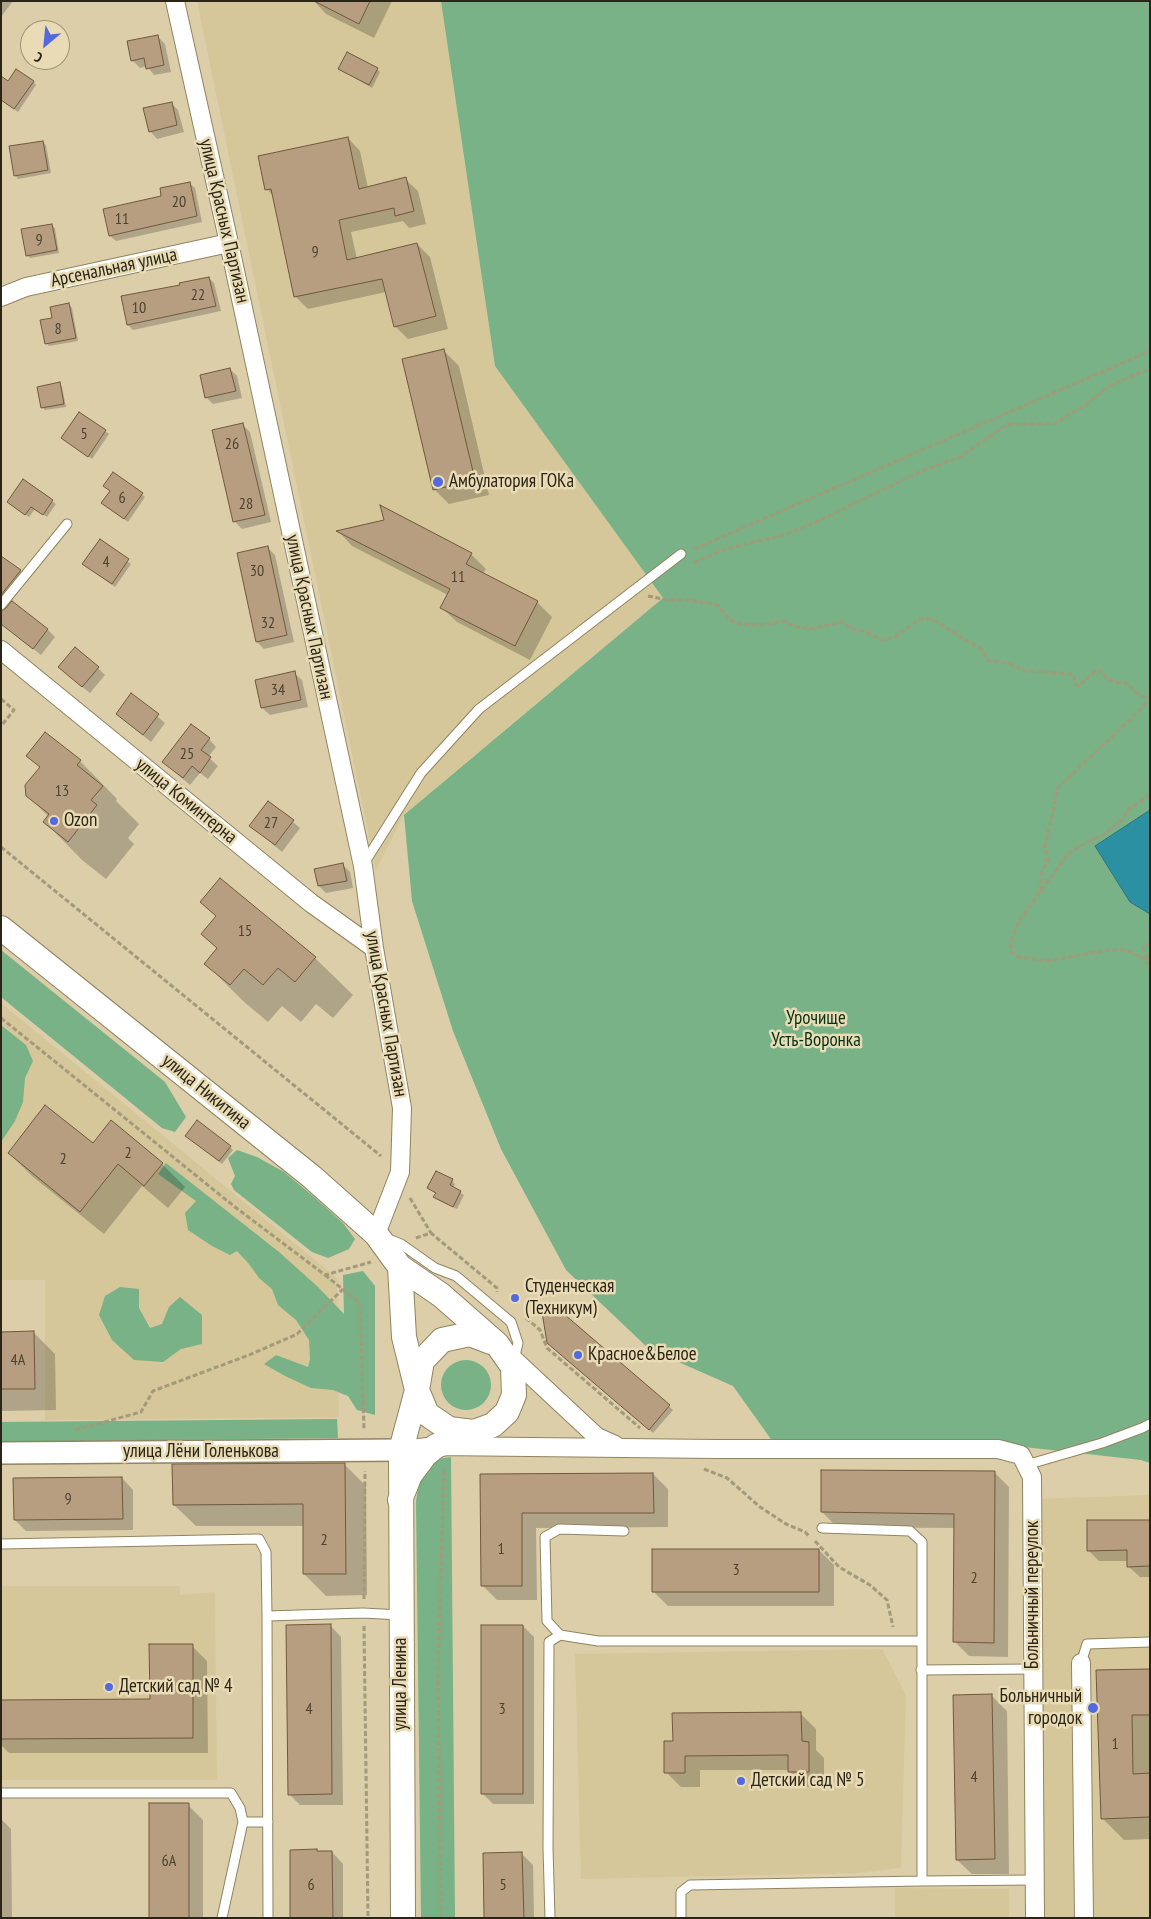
<!DOCTYPE html>
<meta charset="utf-8">
<style>
body{margin:0}
#map{position:relative;width:1151px;height:1919px;overflow:hidden;background:#dbcea9;font-family:"PT Sans Narrow",sans-serif}
canvas{display:block}
.frame{position:absolute;inset:0;border:2px solid #2a2516;pointer-events:none}
.north{position:absolute;left:20px;top:20px;width:50px;height:50px;box-sizing:border-box;background:#e8dbb5;border:1px solid #9c9275;border-radius:50%;rotate:208deg;font-size:14px;font-weight:700;line-height:20px;text-align:center;color:#2a2516}
.north::after{content:'';display:block;margin:auto;width:18px;height:22px;background:#5269df;clip-path:polygon(50% 0,100% 100%,50% 72%,0 100%)}
</style>
<div id="map">
<canvas width="1151" height="1919"></canvas>
<div class="frame"></div>
<div class="north">С</div>
</div>
<script>
const ctx = document.querySelector('canvas').getContext('2d');
ctx.lineJoin = 'round';
function fillPath(path, color) { ctx.fillStyle = color; ctx.fill(path, 'evenodd'); }
const poly = rows => new Path2D(rows.map(r => 'M' + r).join(''));
function trace(path, color, width, dash) { ctx.strokeStyle = color; ctx.lineWidth = width; ctx.lineCap = dash ? 'butt' : 'round'; ctx.setLineDash(dash || []); ctx.stroke(path); }
function drawText(font, color, halo, rows, align = 'center') {
  ctx.font = font + ' "PT Sans Narrow",sans-serif'; ctx.lineWidth = 5; ctx.setLineDash([]); ctx.textBaseline = 'middle'; ctx.strokeStyle = halo; ctx.fillStyle = color; for (const [text, x, y, turn = 0] of rows) {
    ctx.save(); ctx.translate(x, y); ctx.rotate((+turn || 0) * Math.PI / 180); ctx.textAlign = isNaN(turn) ? turn : align; if (halo) ctx.strokeText(text, 0, 0); ctx.fillText(text, 0, 0); ctx.restore();
  }
}
fillPath(poly([
 [197,1,441,1,495,366,663,598,404,815,376,870],
 [1,1003,337,1278,339,1417,45,1420,45,1280,1,1280],
 [1150,1495,1150,1918,1040,1918,1033,1499],
 [1,1586,180,1586,180,1595,215,1592,217,1780,1,1780],
 [882,1649,906,1695,901,1868,858,1873,581,1879,575,1654],
 [895,1888,1009,1889,1009,1918,895,1918]
]), '#d6c79a');
fillPath(poly([
 [441,1,1150,1,1150,810,1095,846,1130,902,1150,914,1150,1463,1141,1460,961,1440,773,1442,733,1386,649,1349,566,1270,501,1149,453,1031,412,901,404,815,663,598,495,366],
 [1,950,165,1082,186,1117,175,1132,162,1128,1,997],
 [1,1025,26,1045,33,1061,25,1078,23,1102,15,1121,1,1142],
 [237,1150,257,1157,284,1172,313,1196,343,1223,355,1239,349,1249,328,1258,312,1252,234,1190,231,1184,235,1176,228,1158],
 [166,1163,279,1252,318,1287,344,1314,343,1275,363,1271,375,1286,375,1415,357,1410,348,1396,333,1390,311,1388,285,1376,264,1364,276,1355,308,1367,310,1359,309,1340,296,1320,278,1305,272,1289,259,1278,249,1264,237,1251,230,1255,212,1246,188,1230,185,1213,196,1201,158,1174],
 [120,1287,139,1289,139,1308,150,1328,162,1324,169,1307,180,1297,202,1315,202,1344,181,1349,163,1362,134,1360,112,1340,99,1315,105,1296],
 '441 1385a25 25 0 1 1 50 0a25 25 0 1 1-50 0Z',
 [337,1419,338,1438,1,1442,1,1422],
 [451,1457,455,1918,421,1918,416,1502,419,1480,437,1459]
]), '#78b286');
const water = poly([
 [1150,810,1150,914,1130,902,1095,846,1150,810]
]);
fillPath(water, '#2b91a2');
trace(water, '#2b7178', 1);
fillPath(poly([
 [1,1,13,1,1,17],
 [314,1,392,1,374,38,326,14],
 [157,36,165,44,171,72,154,75,147,66,140,68,132,60],
 [339,69,377,69,380,72,372,88],
 [1,77,8,82,33,81,36,85,18,112,1,100],
 [171,103,178,110,184,132,157,139,150,131],
 [348,138,360,151,368,188,405,179,418,191,426,224,409,228,403,221,351,232,357,259,417,244,430,257,448,329,408,339,395,326,386,292,308,309,295,296,274,197,267,189],
 [43,142,46,145,51,173,18,179,15,175],
 [189,183,195,188,202,222,116,241,110,236,163,197],
 [51,225,55,228,59,253,30,258,27,255],
 [209,278,214,283,221,311,133,330,128,325,181,286],
 [69,304,72,308,78,341,49,346,46,343,53,319],
 [444,351,459,366,489,495,449,504,434,489],
 [230,369,237,376,242,398,213,404,206,397],
 [59,384,62,387,66,407,45,410,42,407],
 [80,413,109,434,92,459,63,438],
 [243,425,250,432,271,522,242,529,234,521],
 [114,473,145,497,128,522,106,506,111,491],
 [23,480,56,504,47,517,35,509,29,517,11,505],
 [339,532,471,554,486,569,483,574,537,602,552,617,530,660,457,622,442,608,448,595,352,546],
 [100,541,131,564,115,587,87,567],
 [268,548,275,555,294,642,264,649,257,642],
 [1,570,20,571,27,578,3,609,2,613,47,629,55,637,41,655,1,623],
 [98,668,105,675,90,693,67,675],
 [294,673,302,680,308,707,270,715,262,708],
 [132,695,165,723,151,742,117,714],
 [45,734,80,761,117,799,116,801,139,824,128,838,134,844,106,879,82,860,45,822,49,817,28,796,40,768,28,756],
 [209,739,216,747,208,757,218,766,208,779,200,773,190,785,163,762],
 [269,802,300,828,282,852,251,826],
 [343,865,350,872,353,888,326,893,319,886],
 [202,902,315,958,353,995,333,1018,316,1004,301,1022,282,1006,268,1022,243,1001,206,964,218,949,203,934,217,917],
 [190,1139,230,1147,233,1150,222,1164],
 [93,1145,162,1164,185,1187,168,1208,142,1186,104,1234,32,1176,9,1153],
 [452,1181,455,1184,453,1188,464,1195,457,1209,438,1200,435,1197,436,1194,429,1188],
 [550,1304,673,1410,653,1433,552,1347],
 [1,1333,34,1333,55,1354,56,1410,1,1411],
 [344,1464,366,1486,367,1595,326,1596,304,1574,304,1526,196,1526,174,1505],
 [994,1472,1009,1487,1008,1657,969,1656,954,1641,955,1528,837,1527,822,1512],
 [653,1474,668,1489,668,1527,536,1528,537,1600,497,1600,482,1585,482,1475],
 [122,1478,133,1490,133,1530,26,1531,15,1520],
 [1150,1521,1150,1577,1140,1577,1128,1566,1128,1561,1099,1561,1088,1550],
 [819,1550,834,1565,834,1606,668,1606,653,1591],
 [330,1625,341,1637,343,1805,300,1805,289,1794],
 [523,1626,534,1637,534,1804,493,1804,482,1793],
 [192,1646,207,1661,208,1753,9,1753,1,1745,1,1701,151,1700],
 [1150,1670,1150,1839,1124,1840,1102,1818,1097,1671],
 [992,1696,1007,1711,1009,1874,972,1874,957,1860],
 [801,1714,816,1729,816,1750,824,1758,824,1786,805,1787,790,1772,790,1770,700,1770,700,1787,681,1787,666,1772,674,1742],
 [188,1805,203,1820,203,1918,150,1918],
 [1,1819,11,1829,12,1918,1,1918],
 [332,1852,343,1864,343,1918,292,1918],
 [522,1854,533,1865,534,1918,485,1918]
]), '#0003');
const building = poly([
 [314,1,370,1,359,24,314,1],
 [158,35,164,65,146,69,144,58,131,61,127,41,158,35],
 [347,52,378,68,369,85,338,69,347,52],
 [16,69,34,81,14,109,1,100,1,76,8,81,16,69],
 [172,102,177,125,149,132,143,108,172,102],
 [348,137,359,189,406,177,414,211,395,216,394,208,339,220,347,260,417,243,436,316,394,327,382,279,294,297,271,189,265,190,258,156,348,137],
 [43,141,48,170,14,176,9,146,43,141],
 [190,182,197,216,109,236,103,209,161,196,160,188,190,182],
 [52,224,57,250,26,256,21,229,52,224],
 [209,277,216,306,127,325,121,296,180,285,179,283,209,277],
 [69,303,76,338,45,344,40,320,52,318,50,307,69,303],
 [444,349,475,480,433,490,402,359,444,349],
 [230,368,236,391,205,398,200,375,230,368],
 [60,382,64,404,41,408,37,387,60,382],
 [79,412,106,430,88,457,61,438,79,412],
 [243,423,265,515,233,522,212,430,243,423],
 [113,472,143,493,124,519,101,503,110,491,103,486,113,472],
 [23,479,53,500,43,515,31,507,25,515,7,502,23,479],
 [380,505,472,553,466,564,538,601,515,646,440,608,450,589,336,531,384,520,380,505],
 [100,539,129,559,112,584,82,564,100,539],
 [268,546,287,635,256,642,237,553,268,546],
 [1,556,21,570,1,595,1,556],
 [12,601,48,629,33,649,1,624,1,611,5,609,12,601],
 [75,647,99,667,82,687,58,667,75,647],
 [295,671,301,700,261,708,255,680,295,671],
 [131,693,159,714,143,735,116,714,131,693],
 [191,724,210,738,201,750,211,757,200,773,192,766,183,778,162,762,191,724],
 [45,732,81,760,77,765,103,786,91,800,97,805,68,842,43,822,49,814,26,796,25,785,40,767,26,756,45,732],
 [268,801,294,820,275,845,249,826,268,801],
 [343,863,347,881,318,886,314,869,343,863],
 [220,878,316,957,295,982,278,968,263,985,244,969,230,985,204,964,217,948,201,934,216,916,200,902,220,878],
 [45,1105,93,1143,111,1120,163,1163,144,1186,118,1164,80,1212,8,1153,45,1105],
 [197,1120,231,1146,219,1161,185,1136,197,1120],
 [436,1171,453,1179,450,1185,461,1191,453,1207,433,1197,436,1193,427,1188,436,1171],
 [550,1302,670,1405,649,1430,547,1343,542,1312,550,1302],
 [34,1331,35,1389,1,1389,1,1332,34,1331],
 [345,1463,346,1574,303,1574,303,1504,173,1505,172,1464,345,1463],
 [821,1470,995,1471,994,1643,953,1642,954,1514,821,1512,821,1470],
 [653,1473,654,1513,522,1513,522,1586,481,1586,480,1474,653,1473],
 [122,1477,123,1519,14,1520,13,1478,122,1477],
 [1087,1520,1150,1520,1150,1566,1127,1567,1127,1550,1087,1551,1087,1520],
 [652,1549,819,1549,819,1592,652,1592,652,1549],
 [331,1624,332,1794,288,1795,286,1625,331,1624],
 [481,1625,523,1625,523,1794,481,1794,481,1625],
 [149,1644,193,1644,193,1738,1,1739,1,1700,150,1699,149,1644],
 [1150,1669,1150,1715,1132,1715,1133,1774,1150,1773,1150,1817,1101,1819,1096,1670,1150,1669],
 [992,1694,995,1859,956,1860,953,1695,992,1694],
 [801,1712,802,1741,809,1742,809,1772,788,1772,788,1755,685,1756,685,1773,664,1773,664,1741,673,1741,672,1713,801,1712],
 [149,1803,189,1803,189,1918,149,1918,149,1803],
 [317,1849,317,1851,332,1851,333,1918,290,1918,290,1850,317,1849],
 [522,1852,524,1918,484,1918,483,1853,522,1852]
]);
fillPath(building, '#b79e80');
trace(building, '#70583d', 1);
const service = poly([
 [1,605,67,524],
 [363,865,421,773,479,709,681,554],
 [386,1238,401,1244,435,1268,456,1276,511,1322,518,1343,514,1360],
 [1026,1465,1102,1443,1142,1428,1150,1424],
 [822,1528,910,1531,922,1542,922,1881,1035,1880],
 [624,1531,559,1529,545,1537,547,1621,560,1635,598,1641,922,1641],
 [1,1544,259,1539,266,1552,267,1616,363,1613,401,1615],
 [267,1616,268,1918],
 [1081,1663,1087,1644,1150,1642],
 [921,1670,1033,1669],
 [1,1793,231,1793,240,1808,243,1822],
 [222,1918,243,1822,268,1822],
 [550,1918,548,1848,549,1642,560,1635],
 [681,1918,681,1892,690,1885,922,1881]
]);
const minor = poly([
 [175,1,229,243,363,866,374,948,402,1108,400,1172,376,1234],
 [1,297,26,287,229,243],
 [1,650,311,903,374,948],
 [508,1354,597,1437,615,1445],
 [401,1450,436,1446,717,1449,998,1449,1021,1455,1032,1477,1035,1918],
 [1081,1663,1084,1918]
]);
const tertiary = poly([
 [1,1453,401,1450]
]);
const secondary = poly([
 [1,928,312,1177,376,1234,400,1267,441,1295,497,1344,513,1367,514,1395,507,1412,493,1425,436,1446,425,1455,410,1475,400,1500],
 [400,1267,404,1337,417,1390,401,1450,403,1918],
 [473,1432,449,1429,427,1414,417,1390,422,1361,442,1340,470,1334,491,1342]
]);
trace(service, '#908461', 11);
trace(minor, '#908461', 20);
trace(tertiary, '#908461', 24);
trace(secondary, '#908461', 26);
trace(poly([
 [694,549,1150,351],
 [694,563,722,550,787,534,818,521,922,471,960,457,1006,425,1055,423,1082,407,1111,385,1150,369],
 [648,596,667,600,688,600,718,605,729,619,739,624,763,625,784,621,793,626,810,629,842,622,855,630,863,631,883,640,895,637,920,619,932,619,981,649,988,660,1010,664,1025,671,1035,671,1070,674,1074,676,1075,684,1078,686,1097,670,1102,672,1108,680,1127,684,1140,696,1150,697],
 [1,699,14,710,1,726],
 [1150,795,1128,809,1124,818,1103,835,1080,846,1068,854,1019,921,1011,941,1011,952,1019,957,1047,961,1109,950,1126,950,1144,959,1147,963,1149,963,1144,947,1145,945,1150,944],
 [1,847,381,1156],
 [1040,891,1042,872,1048,861,1045,846,1054,808,1057,789,1140,710,1150,698],
 [1,1018,235,1207,325,1275,371,1262],
 [410,1198,431,1233],
 [416,1238,431,1233,497,1288,497,1292],
 [325,1275,360,1303,364,1429],
 [526,1318,540,1330,547,1348,640,1428],
 [75,1430,141,1412,153,1391,249,1355,297,1334,343,1289],
 [704,1469,727,1478,760,1507,786,1524,805,1532,809,1536],
 [815,1541,839,1567,870,1585,887,1600,893,1627],
 [364,1599,365,1471],
 [364,1626,368,1918],
 [441,1918,438,1676,444,1467]
]), '#a3997b', 3, [5, 2.5]);
trace(service, '#fff', 9);
trace(minor, '#fff', 18);
trace(tertiary, '#fff', 21);
trace(secondary, '#fff', 24);
for (const [x, y, r, color] of [
 [438,482,6,"#5269df"],
 [54,821,5,"#5269df"],
 [515,1298,5,"#5269df"],
 [578,1355,5,"#5269df"],
 [109,1687,5,"#5269df"],
 [1093,1708,6,"#5269df"],
 [741,1781,5,"#5269df"]
]) { const dot = new Path2D(); dot.arc(x, y, r, 0, 2 * Math.PI); ctx.fillStyle = color; ctx.fill(dot); trace(dot, '#e8dbb5', 2); }
drawText('16px', '#4d4330', null, [
 ["20",179,202],
 ["11",122,219],
 ["9",39,240],
 ["9",315,252],
 ["22",198,295],
 ["10",139,308],
 ["8",58,329],
 ["5",84,434],
 ["26",232,444],
 ["6",122,498],
 ["28",246,504],
 ["4",106,562],
 ["30",257,571],
 ["11",458,577],
 ["32",268,623],
 ["34",278,690],
 ["25",187,754],
 ["13",62,791],
 ["27",271,823],
 ["15",245,931],
 ["2",128,1153],
 ["2",63,1159],
 ["4А",18,1360],
 ["9",68,1499],
 ["2",324,1540],
 ["1",501,1549],
 ["3",736,1570],
 ["2",974,1578],
 ["4",309,1709],
 ["3",502,1709],
 ["1",1115,1744],
 ["4",974,1777],
 ["6А",169,1861],
 ["6",311,1885],
 ["5",503,1885]
]);
drawText('19px', '#2a2516', '#e8dbb5', [
 ["улица Красных Партизан",224,221,77],
 ["Арсенальная улица",114,268,-12],
 ["улица Красных Партизан",309,617,78],
 ["улица Коминтерна",186,801,39],
 ["улица Красных Партизан",386,1014,80],
 ["улица Никитина",206,1092,39],
 ["улица Лёни Голенькова",201,1452],
 ["Больничный переулок",1033,1595,-90],
 ["улица Ленина",401,1684,-90]
]);
drawText('19px', '#2a2516', '#e8dbb5', [
 ["Амбулатория ГОКа",449,482],
 ["Ozon",64,821],
 ["Студенческая",525,1287],
 ["(Техникум)",525,1309],
 ["Красное&Белое",588,1355],
 ["Детский сад № 4",119,1687],
 ["Больничный",1082,1697,"right"],
 ["городок",1082,1719,"right"],
 ["Детский сад № 5",751,1781]
], 'left');
drawText('19px', '#013315', '#e8dbb5', [
 ["Урочище",816,1019],
 ["Усть-Воронка",816,1041]
]);
</script>
